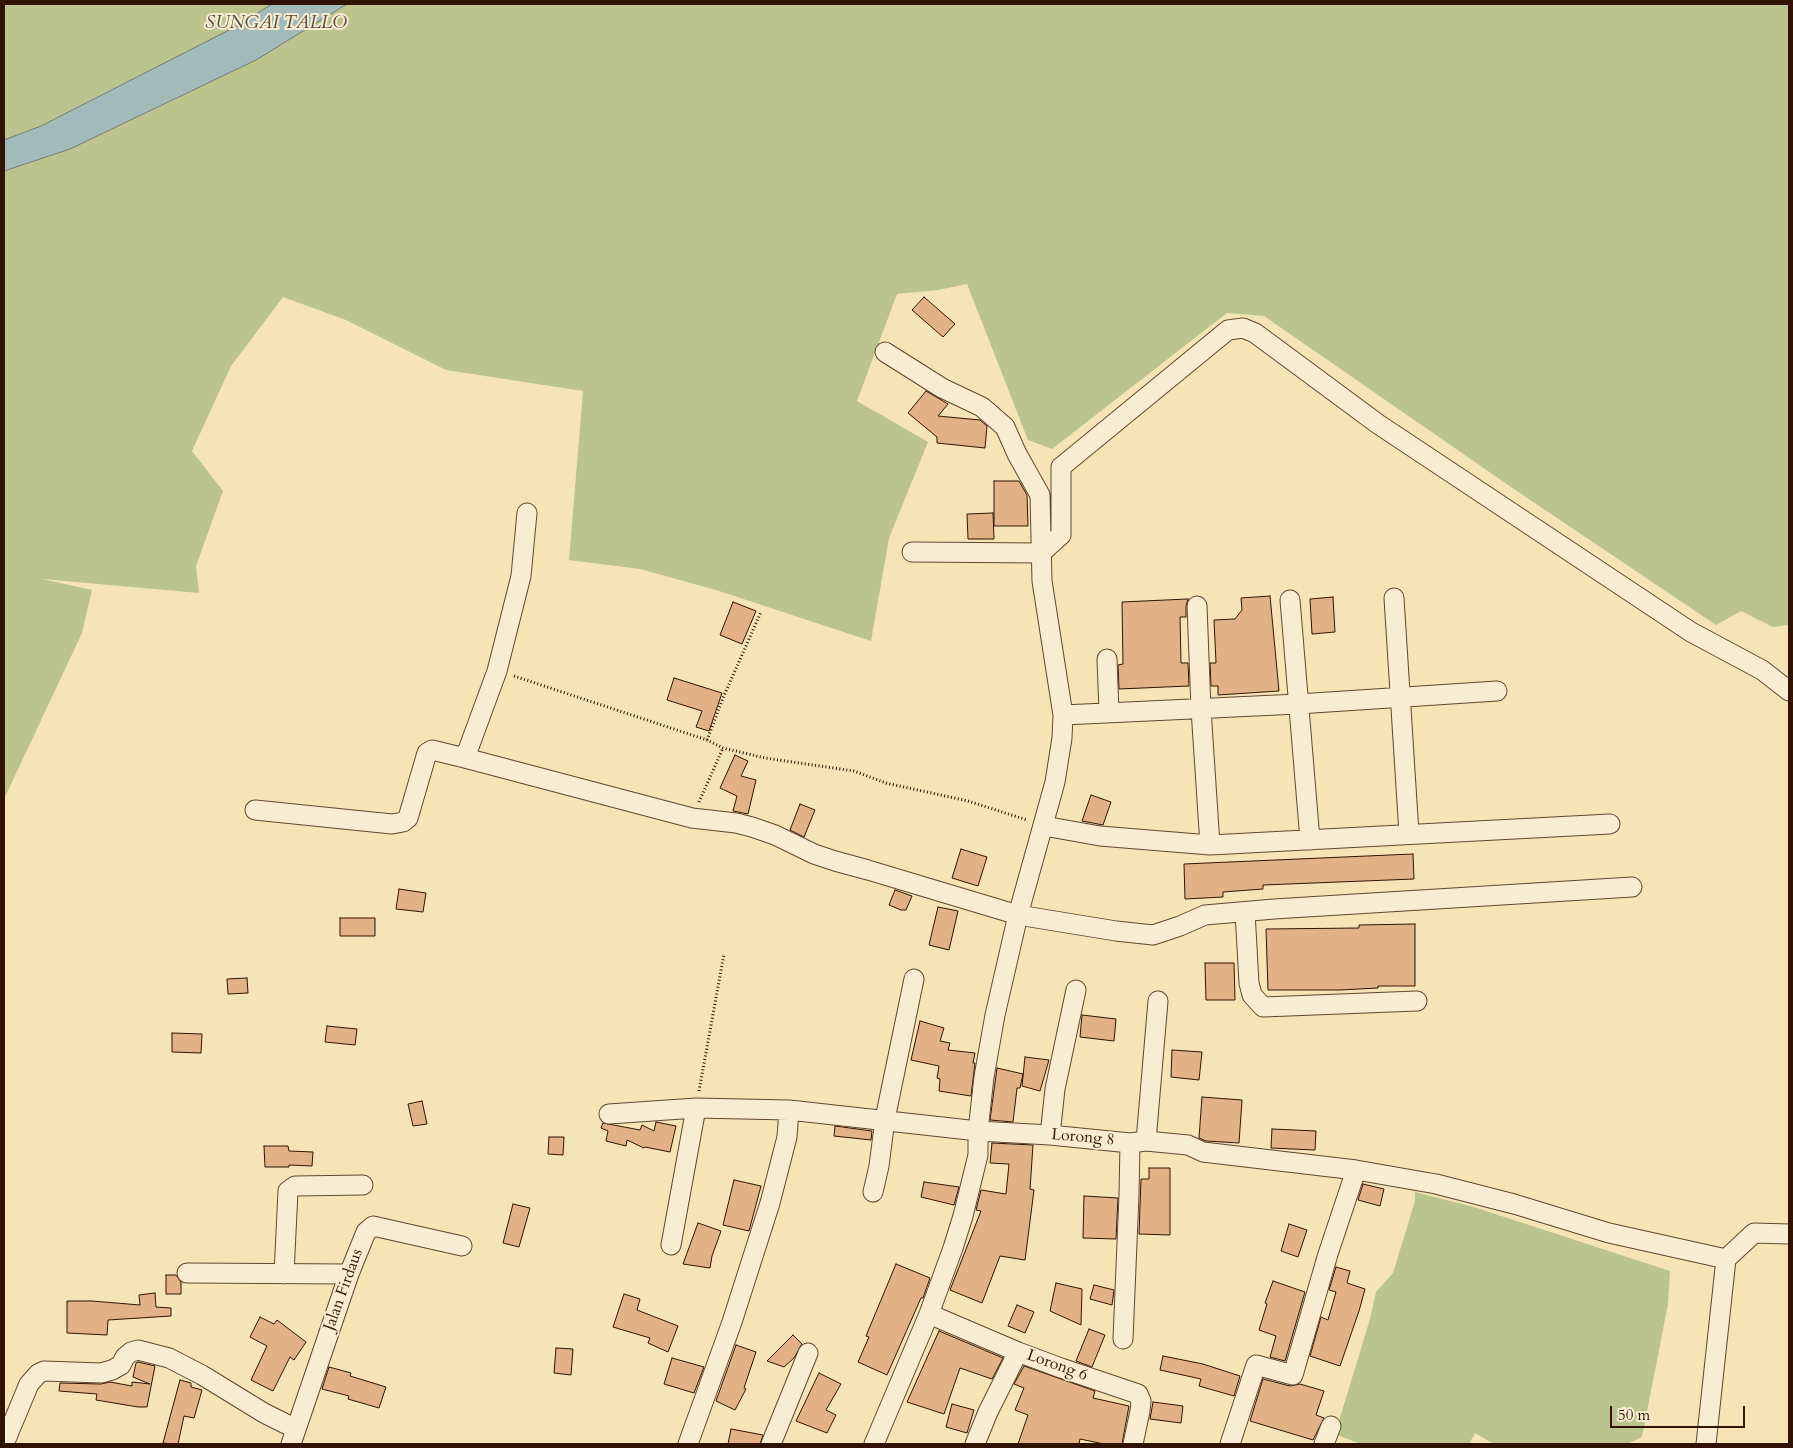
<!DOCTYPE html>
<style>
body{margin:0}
#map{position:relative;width:1793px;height:1448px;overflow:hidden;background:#f4e4b6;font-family:Cardo,serif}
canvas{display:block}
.frame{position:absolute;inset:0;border:5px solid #301303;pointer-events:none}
.scale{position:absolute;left:1610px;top:1406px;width:135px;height:22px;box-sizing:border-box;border:2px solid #301303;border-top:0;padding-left:6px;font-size:15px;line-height:18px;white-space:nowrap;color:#301303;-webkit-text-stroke:4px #f8edd0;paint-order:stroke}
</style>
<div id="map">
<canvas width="1793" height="1448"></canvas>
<div class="frame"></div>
<div class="scale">50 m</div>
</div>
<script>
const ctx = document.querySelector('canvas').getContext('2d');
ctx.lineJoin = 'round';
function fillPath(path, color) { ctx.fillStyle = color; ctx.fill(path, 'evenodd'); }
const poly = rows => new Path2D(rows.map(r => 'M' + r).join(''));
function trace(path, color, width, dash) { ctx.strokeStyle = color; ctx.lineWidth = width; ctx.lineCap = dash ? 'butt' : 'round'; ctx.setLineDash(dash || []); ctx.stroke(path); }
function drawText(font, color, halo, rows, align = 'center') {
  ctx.font = font + ' Cardo,serif'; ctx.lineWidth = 4; ctx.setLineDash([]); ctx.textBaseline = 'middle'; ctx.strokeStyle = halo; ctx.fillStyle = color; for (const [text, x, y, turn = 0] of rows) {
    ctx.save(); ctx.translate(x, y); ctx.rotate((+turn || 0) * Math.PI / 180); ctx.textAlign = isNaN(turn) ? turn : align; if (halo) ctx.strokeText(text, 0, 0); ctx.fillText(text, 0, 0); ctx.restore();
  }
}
fillPath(poly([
 [4,4,272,4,237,26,41,126,4,140],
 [347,4,1789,4,1789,625,1773,627,1741,611,1716,625,1511,487,1264,316,1227,313,1052,449,1028,440,967,284,938,290,897,294,857,401,928,442,889,538,871,641,716,590,640,569,569,560,583,391,446,370,346,320,283,297,231,366,192,451,223,491,196,566,199,593,42,579,92,590,82,633,4,799,4,171,70,149,256,60],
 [1415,1192,1474,1207,1670,1271,1668,1304,1642,1437,1627,1444,1494,1444,1475,1433,1469,1444,1361,1444,1335,1434,1370,1319,1376,1292,1393,1273,1415,1201]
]), '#bbc48e');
const water = poly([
 [272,4,347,4,256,60,70,149,4,171,4,140,41,126,237,26,272,4]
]);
fillPath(water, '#a2bbba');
trace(water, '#747871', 1);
const building = poly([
 [924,297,955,324,943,337,912,310,924,297],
 [926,391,948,404,938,416,980,420,987,426,985,448,937,443,937,437,908,413,926,391],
 [994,481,1019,481,1027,495,1028,526,994,526,994,481],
 [993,513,994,539,968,539,967,514,993,513],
 [1270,596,1279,691,1218,695,1218,686,1211,686,1210,663,1216,663,1214,620,1235,619,1242,610,1241,598,1270,596],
 [1333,597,1335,632,1312,634,1310,599,1333,597],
 [1188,599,1186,606,1186,617,1180,617,1181,663,1188,663,1189,686,1119,689,1118,665,1123,664,1122,602,1188,599],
 [733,602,756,611,742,644,720,635,733,602],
 [674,678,722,693,709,731,696,727,702,711,667,700,674,678],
 [735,755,748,761,741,776,756,780,748,814,733,811,737,796,720,788,735,755],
 [1091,795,1111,802,1103,825,1082,821,1091,795],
 [800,804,815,810,804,837,790,830,800,804],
 [961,849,987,857,978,886,952,878,961,849],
 [1413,854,1414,879,1263,885,1263,889,1223,892,1223,897,1185,899,1184,864,1413,854],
 [399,889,426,893,423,912,396,909,399,889],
 [895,890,912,896,906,910,901,910,889,905,895,890],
 [938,907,958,911,949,950,929,945,938,907],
 [340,918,375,918,375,936,340,936,340,918],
 [1415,924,1415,986,1378,986,1378,988,1340,990,1268,990,1266,929,1359,928,1359,925,1415,924],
 [1205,963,1234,963,1235,1000,1206,1000,1205,963],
 [247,978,248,993,228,994,227,979,247,978],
 [1082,1015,1116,1019,1114,1041,1080,1037,1082,1015],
 [920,1021,944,1028,940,1041,950,1043,948,1050,975,1053,973,1063,975,1063,971,1096,939,1091,940,1079,937,1078,939,1066,911,1060,920,1021],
 [327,1026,357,1029,355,1045,325,1042,327,1026],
 [172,1033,202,1034,201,1053,172,1052,172,1033],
 [1172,1050,1202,1052,1199,1080,1171,1077,1172,1050],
 [1025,1057,1049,1060,1040,1091,1022,1086,1025,1057],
 [997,1068,1023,1074,1020,1088,1017,1088,1013,1122,990,1120,997,1068],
 [1202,1097,1242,1100,1239,1143,1206,1141,1199,1138,1202,1097],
 [422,1101,427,1124,413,1126,408,1104,422,1101],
 [656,1122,676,1126,670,1152,645,1147,644,1148,627,1140,626,1146,606,1141,608,1131,601,1128,603,1123,640,1130,642,1125,654,1131,656,1122],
 [835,1126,872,1131,871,1140,834,1136,835,1126],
 [1272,1129,1316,1131,1315,1150,1271,1148,1272,1129],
 [549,1137,564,1137,563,1155,548,1154,549,1137],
 [992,1143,1033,1145,1030,1189,1034,1190,1025,1260,1000,1256,982,1303,950,1290,981,1211,976,1210,981,1190,1006,1194,1009,1164,990,1163,992,1143],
 [264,1146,288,1146,289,1151,313,1152,312,1166,289,1165,289,1167,265,1167,264,1146],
 [1149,1168,1170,1168,1170,1235,1139,1234,1141,1179,1149,1179,1149,1168],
 [734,1180,761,1186,749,1231,723,1225,734,1180],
 [924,1182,959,1187,954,1205,921,1197,924,1182],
 [1363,1184,1384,1189,1380,1206,1358,1200,1363,1184],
 [1084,1196,1118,1198,1116,1239,1083,1238,1084,1196],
 [513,1204,530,1208,519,1247,503,1243,513,1204],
 [698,1223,721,1231,712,1256,710,1268,683,1264,698,1223],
 [1289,1224,1307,1230,1298,1257,1281,1251,1289,1224],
 [896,1264,930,1278,923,1298,921,1298,887,1375,858,1362,869,1337,866,1336,896,1264],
 [1336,1267,1350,1271,1347,1283,1365,1289,1359,1311,1340,1366,1310,1356,1321,1317,1328,1320,1336,1292,1329,1290,1336,1267],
 [166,1275,176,1275,181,1282,181,1294,166,1294,166,1275],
 [1273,1281,1305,1292,1285,1361,1270,1357,1276,1336,1259,1330,1267,1304,1265,1303,1273,1281],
 [1056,1283,1082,1289,1081,1325,1050,1311,1056,1283],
 [1094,1285,1114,1290,1112,1305,1090,1299,1094,1285],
 [155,1293,156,1307,171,1308,171,1316,108,1320,107,1335,67,1333,67,1301,92,1301,140,1305,139,1295,155,1293],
 [624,1294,640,1299,637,1310,678,1326,668,1352,648,1343,650,1338,613,1327,624,1294],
 [1017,1305,1034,1312,1025,1333,1008,1326,1017,1305],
 [260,1317,274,1324,277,1320,306,1342,294,1360,290,1357,273,1391,251,1380,267,1346,250,1337,260,1317],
 [1089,1329,1105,1335,1092,1367,1076,1361,1089,1329],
 [939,1331,1003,1358,992,1379,960,1368,944,1414,907,1402,939,1331],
 [793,1335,802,1344,794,1358,784,1367,767,1361,793,1335],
 [736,1345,756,1352,744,1388,746,1389,735,1410,716,1401,736,1345],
 [556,1348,573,1349,571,1375,554,1373,556,1348],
 [1163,1356,1203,1364,1240,1376,1234,1396,1199,1386,1201,1379,1160,1370,1163,1356],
 [672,1358,704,1367,694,1393,664,1384,672,1358],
 [138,1362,155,1366,147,1407,138,1407,96,1400,97,1394,59,1391,60,1383,101,1384,110,1382,132,1386,132,1382,150,1384,133,1377,136,1363,138,1362],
 [1024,1366,1095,1391,1093,1398,1129,1406,1122,1444,1104,1444,1080,1439,1079,1444,1018,1444,1028,1415,1015,1410,1024,1388,1014,1384,1024,1366],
 [329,1367,351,1373,350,1376,386,1387,379,1408,348,1399,349,1396,322,1389,329,1367],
 [819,1373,841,1384,826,1410,836,1415,827,1433,796,1421,819,1373],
 [1263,1379,1290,1386,1300,1384,1324,1391,1316,1415,1324,1418,1313,1440,1250,1421,1263,1379],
 [180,1380,191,1383,191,1387,202,1390,194,1418,184,1416,178,1444,171,1444,163,1443,180,1380],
 [1153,1402,1183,1406,1181,1423,1150,1419,1153,1402],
 [952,1404,974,1410,967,1433,946,1427,952,1404],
 [731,1429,763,1435,760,1444,728,1444,731,1429]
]);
fillPath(building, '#e2b286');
trace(building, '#301303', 1);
const street = poly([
 [527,513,521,576,497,671,465,758,692,818,736,823,752,827,775,835,814,854,835,861,868,870,1018,915,1116,931,1153,935,1180,926,1205,915,1274,909,1632,887],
 [912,552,1041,553,1061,535,1061,467,1228,330,1243,328,1255,333,1378,424,1691,632,1762,670,1789,691],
 [1394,598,1409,834],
 [1290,600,1310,840],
 [1197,606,1201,709,1210,845],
 [1107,659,1109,712],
 [1063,715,1298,704,1497,691],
 [255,810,392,824,403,822,408,818,427,753,432,750,465,758],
 [1044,826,1100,836,1210,845,1610,824],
 [1245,912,1249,983,1252,995,1263,1007,1417,1001],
 [609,1114,696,1108,789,1110,978,1131,1050,1135,1130,1143,1146,1141,1188,1145,1203,1152,1356,1170,1436,1184,1514,1204,1609,1233,1726,1259],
 [1050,1135,1055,1089,1076,990],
 [1146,1141,1158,1001],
 [873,1192,879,1166,885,1119,914,979],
 [671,1245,696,1108],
 [187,1273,349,1274],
 [284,1274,288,1191,295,1186,363,1185],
 [929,1314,1018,1352,1061,1368,1138,1394,1141,1401,1140,1411,1133,1444],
 [1123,1339,1129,1195,1130,1143],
 [4,1444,29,1384,38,1374,44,1371,101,1373,112,1370,121,1365,125,1357,131,1352,138,1350,169,1358,202,1375,264,1413,296,1429],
 [291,1444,349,1274,366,1232,373,1226,462,1246],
 [688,1444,732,1322,770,1203,787,1137,789,1110],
 [771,1444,808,1353],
 [874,1444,929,1314,953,1248,963,1216,978,1155,978,1131,984,1077,995,1015,1018,915,1055,782,1062,738,1063,715,1042,581,1040,495,1017,454,1005,427,982,407,942,388,885,352],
 [975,1444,988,1412,1018,1352],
 [1230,1444,1256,1365,1293,1375,1328,1254,1356,1170],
 [1324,1444,1331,1426],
 [1706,1444,1726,1259,1754,1233,1789,1234]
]);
trace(street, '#614730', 21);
trace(poly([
 [514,676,707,740,723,748,765,758,854,771,886,783,968,801,1027,820],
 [707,740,723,698,761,612],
 [699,802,723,748],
 [699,1091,724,954]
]), '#301303', 3, [1, 2.5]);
trace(street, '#f8edd0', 19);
drawText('16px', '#301303', '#f8edd0', [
 ["Lorong 8",1083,1138,5],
 ["Jalan Firdaus",344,1290,-70],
 ["Lorong 6",1057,1366,20]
]);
drawText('italic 18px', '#584e43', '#f8edd0', [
 ["SUNGAI TALLO",276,24]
]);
</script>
